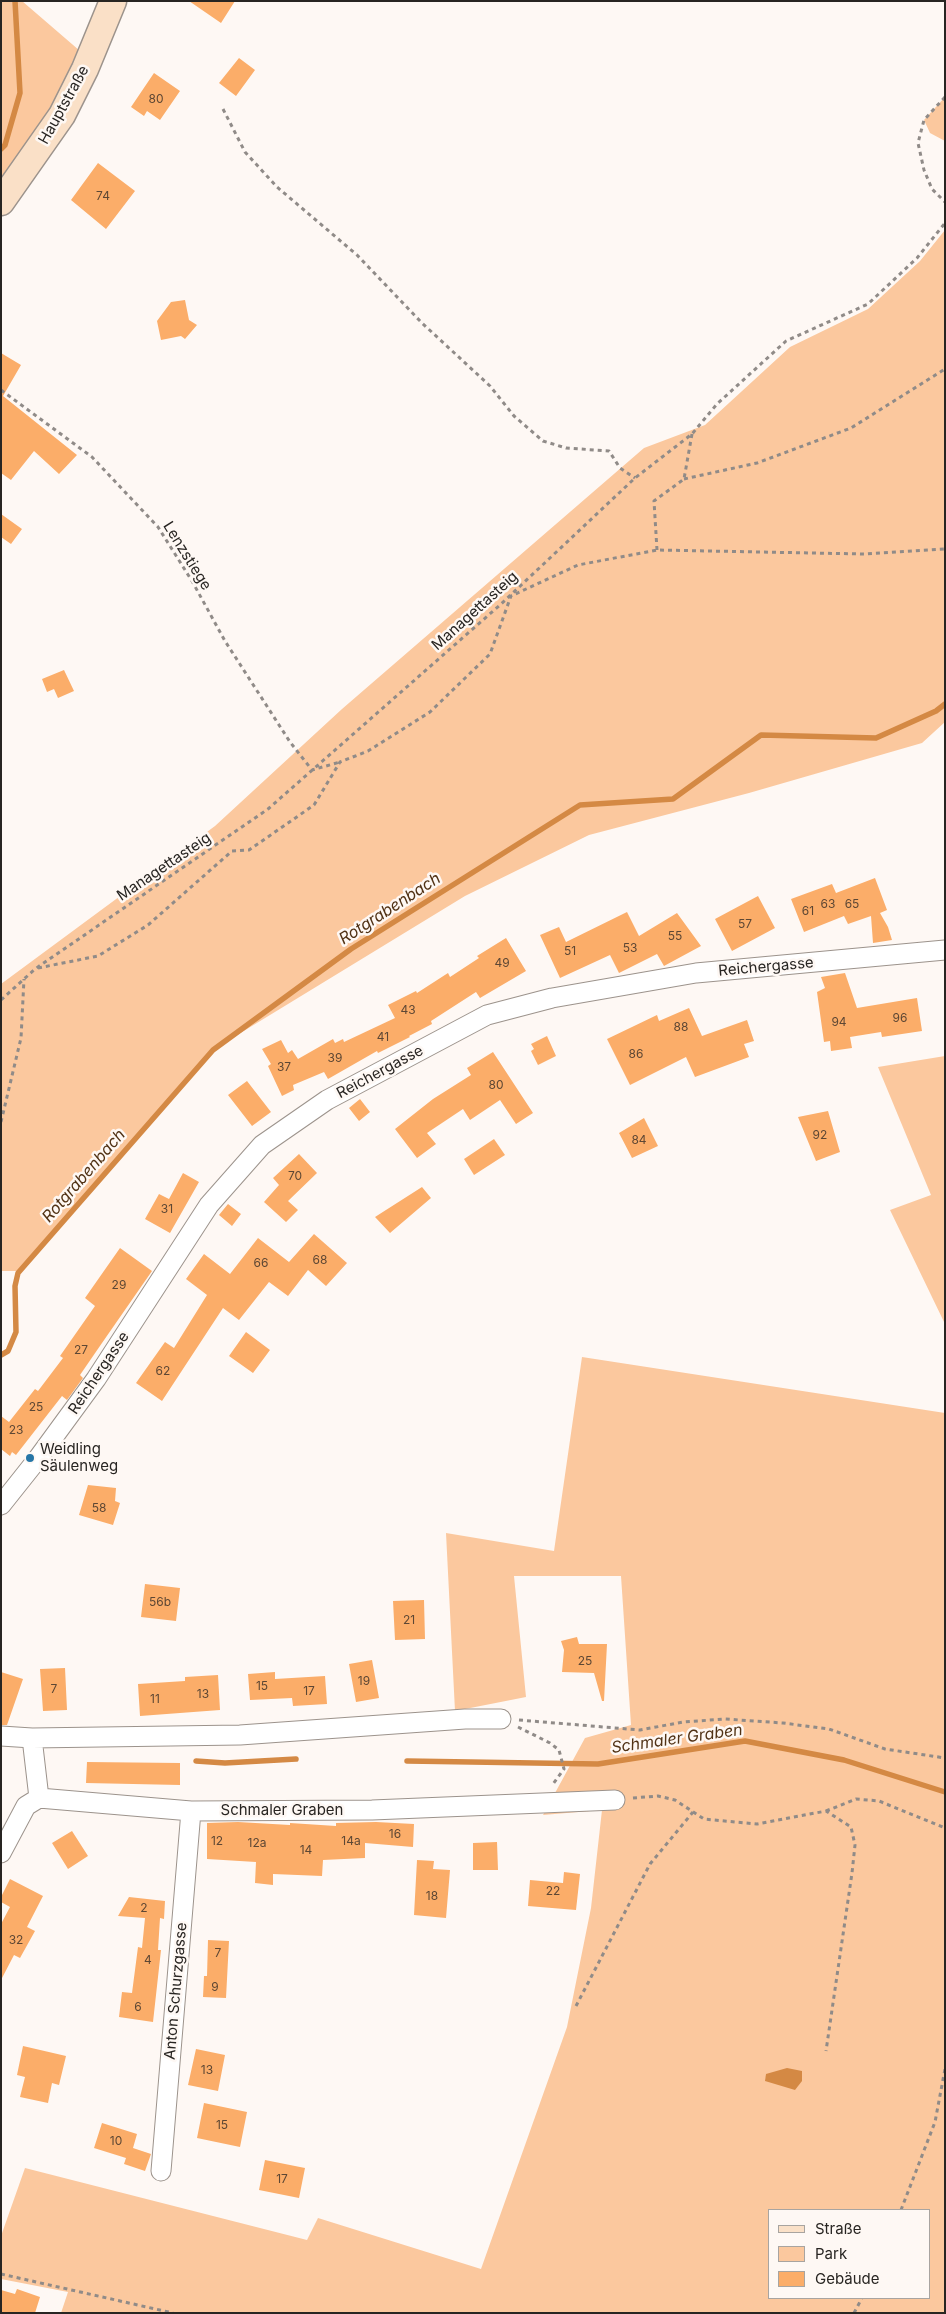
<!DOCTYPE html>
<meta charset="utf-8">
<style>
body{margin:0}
#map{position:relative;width:946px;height:2314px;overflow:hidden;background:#fef8f4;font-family:Inter,sans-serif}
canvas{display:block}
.frame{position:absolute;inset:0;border:2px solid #282522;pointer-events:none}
.legend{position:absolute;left:768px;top:2209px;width:162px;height:90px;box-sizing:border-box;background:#fef8f4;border:1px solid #a8a4a0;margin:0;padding:6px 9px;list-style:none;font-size:15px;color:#282522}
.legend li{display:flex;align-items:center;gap:10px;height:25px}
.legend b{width:25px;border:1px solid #a8a4a0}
</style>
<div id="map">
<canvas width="946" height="2314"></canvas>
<div class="frame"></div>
<ul class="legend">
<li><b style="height:6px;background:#fae0c7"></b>Straße</li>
<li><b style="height:14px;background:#fbc89e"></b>Park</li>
<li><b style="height:14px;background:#fbad69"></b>Gebäude</li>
</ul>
</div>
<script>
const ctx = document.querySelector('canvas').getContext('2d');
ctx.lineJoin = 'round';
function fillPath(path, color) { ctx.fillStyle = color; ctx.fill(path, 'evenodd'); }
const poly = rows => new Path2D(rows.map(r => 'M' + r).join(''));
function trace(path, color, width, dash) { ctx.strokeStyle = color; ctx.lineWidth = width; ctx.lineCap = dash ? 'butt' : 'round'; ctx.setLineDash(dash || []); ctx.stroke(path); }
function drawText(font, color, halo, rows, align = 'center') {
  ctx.font = font + ' Inter,sans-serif'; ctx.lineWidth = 5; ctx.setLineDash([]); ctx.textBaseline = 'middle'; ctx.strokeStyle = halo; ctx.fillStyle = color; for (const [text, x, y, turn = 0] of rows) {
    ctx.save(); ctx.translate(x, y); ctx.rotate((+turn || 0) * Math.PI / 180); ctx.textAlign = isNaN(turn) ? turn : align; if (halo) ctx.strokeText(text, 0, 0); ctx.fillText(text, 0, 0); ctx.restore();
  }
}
fillPath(poly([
 [1,1,22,1,87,57,1,198],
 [945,97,945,141,930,133,924,120],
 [945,230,945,722,922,743,749,793,589,835,465,896,211,1051,20,1271,1,1271,1,984,215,826,342,709,644,448,705,425,790,347,868,309,920,261],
 [945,1056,945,1324,890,1210,931,1195,878,1067],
 [582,1357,945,1413,945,2313,61,2313,68,2292,1,2279,1,2236,25,2168,307,2240,318,2218,481,2269,567,2027,591,1908,602,1810,543,1815,585,1738,631,1725,621,1576,514,1576,526,1697,455,1711,446,1533,554,1551],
 [770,2210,930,2210,930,2298,770,2298]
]), '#fbc89e');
fillPath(poly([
 [787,2068,802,2071,802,2081,795,2090,765,2081,766,2074]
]), '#d48944');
trace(poly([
 [1,149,5,145,20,93,15,1],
 [1,1355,8,1351,16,1332,15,1286,18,1273,213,1050,351,949,580,805,673,799,761,735,876,738,936,711,945,704],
 [196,1761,225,1763,296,1759],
 [407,1761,598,1764,745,1741,844,1760,945,1792]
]), '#d48944', 5.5);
fillPath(poly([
 [189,1,235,1,221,23],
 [239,58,255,70,236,96,219,83],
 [154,73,180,91,160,120,147,111,144,116,131,107],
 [98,163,135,191,106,229,71,200],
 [185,300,189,320,197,325,185,339,181,336,161,340,157,321,171,302],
 [1,353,21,365,3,396,77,455,59,474,34,451,11,480,1,473],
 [1,514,22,529,11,544,1,537],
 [64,670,74,691,58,698,54,689,47,692,42,679],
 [875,878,887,910,880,913,888,927,892,940,873,943,871,916,848,924,844,916,804,932,791,899,832,884,836,893],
 [758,896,775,928,732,951,715,919],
 [627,912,639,936,677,913,701,946,664,966,657,954,619,973,610,955,560,978,540,935,559,927,566,942],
 [506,938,526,971,480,998,476,992,431,1021,432,1024,409,1036,410,1037,378,1053,377,1051,328,1079,324,1072,293,1085,294,1090,282,1096,268,1066,271,1064,262,1049,281,1040,288,1053,292,1050,298,1059,333,1039,335,1043,343,1039,344,1042,395,1018,388,1005,416,991,417,993,448,973,450,977,479,958,477,956],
 [845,973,857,1008,917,998,922,1031,882,1037,881,1032,850,1037,852,1048,831,1051,830,1041,824,1042,817,992,825,988,821,977],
 [689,1008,702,1036,747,1020,754,1041,744,1044,749,1057,695,1077,686,1057,630,1085,607,1039,657,1015,659,1021],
 [547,1036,556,1056,538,1065,531,1051,534,1049,531,1044],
 [493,1052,533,1113,516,1124,500,1100,470,1120,463,1109,427,1133,436,1144,417,1158,395,1129,433,1099,471,1075,467,1068],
 [247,1081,271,1112,252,1126,228,1095],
 [360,1099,370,1112,359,1121,349,1108],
 [828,1111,840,1152,816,1161,798,1117],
 [644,1118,658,1146,632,1158,619,1133],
 [494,1139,505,1155,474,1175,464,1159],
 [299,1154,317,1173,288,1201,298,1210,286,1222,264,1202,279,1185,273,1178],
 [183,1173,199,1182,170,1233,145,1219,159,1194,169,1199],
 [422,1187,431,1198,390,1233,375,1217],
 [228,1204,241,1214,232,1226,219,1215],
 [314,1234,347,1263,326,1286,308,1270,288,1296,269,1282,239,1320,223,1308,162,1401,136,1383,165,1342,174,1348,207,1295,186,1279,204,1254,230,1274,258,1238,289,1262],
 [120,1248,152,1271,102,1343,80,1375,83,1378,67,1400,62,1396,16,1455,12,1452,10,1456,1,1449,1,1416,9,1422,35,1389,38,1391,63,1358,60,1356,95,1306,85,1298],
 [246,1332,270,1350,253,1373,229,1356],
 [88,1485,116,1488,115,1501,120,1503,113,1525,79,1515],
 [145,1584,180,1588,176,1621,141,1617],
 [424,1600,425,1639,395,1640,393,1601],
 [577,1637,579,1644,607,1644,604,1701,602,1701,594,1673,562,1672,564,1650,561,1641],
 [372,1660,379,1698,356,1702,349,1664],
 [65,1668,67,1710,43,1711,40,1669],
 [1,1672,23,1679,7,1725,1,1725],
 [275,1672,275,1679,325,1676,327,1704,293,1706,292,1698,250,1700,248,1674],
 [218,1675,220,1710,140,1716,138,1684,185,1681,185,1677],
 [87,1762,180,1763,180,1785,86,1783],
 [238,1822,290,1825,290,1823,336,1826,336,1823,376,1822,414,1824,413,1847,365,1843,365,1858,323,1860,322,1876,273,1874,273,1885,255,1883,256,1862,207,1859,207,1823],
 [72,1831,88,1856,68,1869,52,1843],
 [497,1842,498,1870,473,1870,473,1843],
 [417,1860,434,1861,433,1869,450,1870,446,1918,414,1915],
 [564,1872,580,1874,576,1910,528,1906,530,1880,563,1883],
 [10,1879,43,1896,27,1927,35,1931,20,1958,14,1955,1,1980,1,1924,10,1907,1,1902,1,1897],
 [129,1897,165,1901,164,1919,160,1918,158,1950,161,1950,153,2022,119,2017,122,1992,132,1993,138,1947,142,1948,145,1918,118,1916],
 [208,1940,229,1941,226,1998,203,1997,204,1976,207,1976],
 [23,2046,66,2056,59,2085,52,2083,48,2103,20,2097,25,2077,17,2075],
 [196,2049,225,2055,218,2091,188,2085],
 [204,2103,247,2112,240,2147,197,2138],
 [102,2123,137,2134,133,2148,151,2154,145,2171,124,2164,126,2158,94,2148],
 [265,2160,305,2168,299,2198,259,2190],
 [17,2289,40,2297,35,2313,1,2313,1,2290,15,2294]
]), '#fbad69');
const street = poly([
 [1,1505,36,1461,96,1379,209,1205,262,1145,327,1100,487,1015,552,998,696,973,945,950],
 [1,1736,32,1738,240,1735,465,1719,501,1719],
 [39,1798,191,1811,372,1810,615,1800],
 [1,1853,26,1806,39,1798,32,1738],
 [161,2171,191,1811]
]);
const secondary = poly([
 [1,202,62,115,85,69,113,1]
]);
trace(street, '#9c938c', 21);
trace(secondary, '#9c938c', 29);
trace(poly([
 [945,97,924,120,918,143,924,170,932,189,945,202],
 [223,109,245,152,277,187,357,255,422,323,490,386,514,416,543,441,566,448,609,451,620,468,635,478],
 [1,390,92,457,158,527,192,581,225,641,290,742,312,770,340,762],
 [684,479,757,463,851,428,945,369],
 [657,550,654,501,684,479,692,434],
 [38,968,98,956,148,925,232,851,249,850,314,805,340,762,368,751,430,712,490,654,511,596,578,565,657,550,864,554,945,549],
 [1,1000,35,969,268,809,500,605,635,478,692,434,717,404,786,341,868,304,917,258,945,223],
 [1,1122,21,1038,24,979],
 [519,1720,640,1730,683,1722,725,1719,783,1723,829,1729,885,1749,945,1758],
 [518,1727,550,1743,559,1750,564,1769,553,1784],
 [633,1798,658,1796,675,1800,704,1819,757,1824,826,1811,851,1827,855,1845,852,1873,826,2051],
 [826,1811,856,1799,879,1801,945,1828],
 [576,2006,650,1864,693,1812],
 [901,2210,935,2122,945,2069],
 [1,2274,173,2313],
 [854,2313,862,2298]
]), '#908b88', 3, [4, 4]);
trace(street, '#fff', 19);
trace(secondary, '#fae0c7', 26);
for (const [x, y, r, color] of [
 [30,1458,5,"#2676a7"]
]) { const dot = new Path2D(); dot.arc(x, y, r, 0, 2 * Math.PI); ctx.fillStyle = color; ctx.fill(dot); trace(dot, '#fef8f4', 2); }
drawText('12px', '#5d4734', null, [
 ["80",156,99],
 ["74",103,196],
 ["63",828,904],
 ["65",852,904],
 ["61",808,911],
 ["57",745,924],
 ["55",675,936],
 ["53",630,948],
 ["51",570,951],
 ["49",502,963],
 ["43",408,1010],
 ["96",900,1018],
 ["94",839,1022],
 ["88",681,1027],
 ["41",383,1037],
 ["86",636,1054],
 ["39",335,1058],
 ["37",284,1067],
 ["80",496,1085],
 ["92",820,1135],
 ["84",639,1140],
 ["70",295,1176],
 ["31",167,1209],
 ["68",320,1260],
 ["66",261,1263],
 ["29",119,1285],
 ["27",81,1350],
 ["62",163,1371],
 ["25",36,1407],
 ["23",16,1430],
 ["58",99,1508],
 ["56b",160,1602],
 ["21",409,1620],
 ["25",585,1661],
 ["19",364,1681],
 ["15",262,1686],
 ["7",54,1689],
 ["17",309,1691],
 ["13",203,1694],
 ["11",155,1699],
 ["16",395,1834],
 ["12",217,1841],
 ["14a",351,1841],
 ["12a",257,1843],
 ["14",306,1850],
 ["22",553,1891],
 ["18",432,1896],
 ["2",144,1908],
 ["32",16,1940],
 ["7",218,1953],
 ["4",148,1960],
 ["9",215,1987],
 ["6",138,2007],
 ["13",207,2070],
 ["15",222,2125],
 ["10",116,2141],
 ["17",282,2179]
]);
drawText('15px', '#282522', '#fef8f4', [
 ["Hauptstraße",64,105,-61],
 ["Lenzstiege",187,556,58],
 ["Managettasteig",475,611,-42],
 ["Managettasteig",164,867,-34],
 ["Reichergasse",766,967,-5],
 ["Reichergasse",380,1072,-28],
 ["Reichergasse",99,1373,-56],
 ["Schmaler Graben",282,1810],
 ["Anton Schurzgasse",176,1991,-85]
]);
drawText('15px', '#282522', '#fef8f4', [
 ["Weidling",40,1449],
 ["Säulenweg",40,1466]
], 'left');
drawText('italic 16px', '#513215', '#fef8f4', [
 ["Rotgrabenbach",390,909,-33],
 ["Rotgrabenbach",84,1176,-49],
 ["Schmaler Graben",677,1739,-8]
]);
</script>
